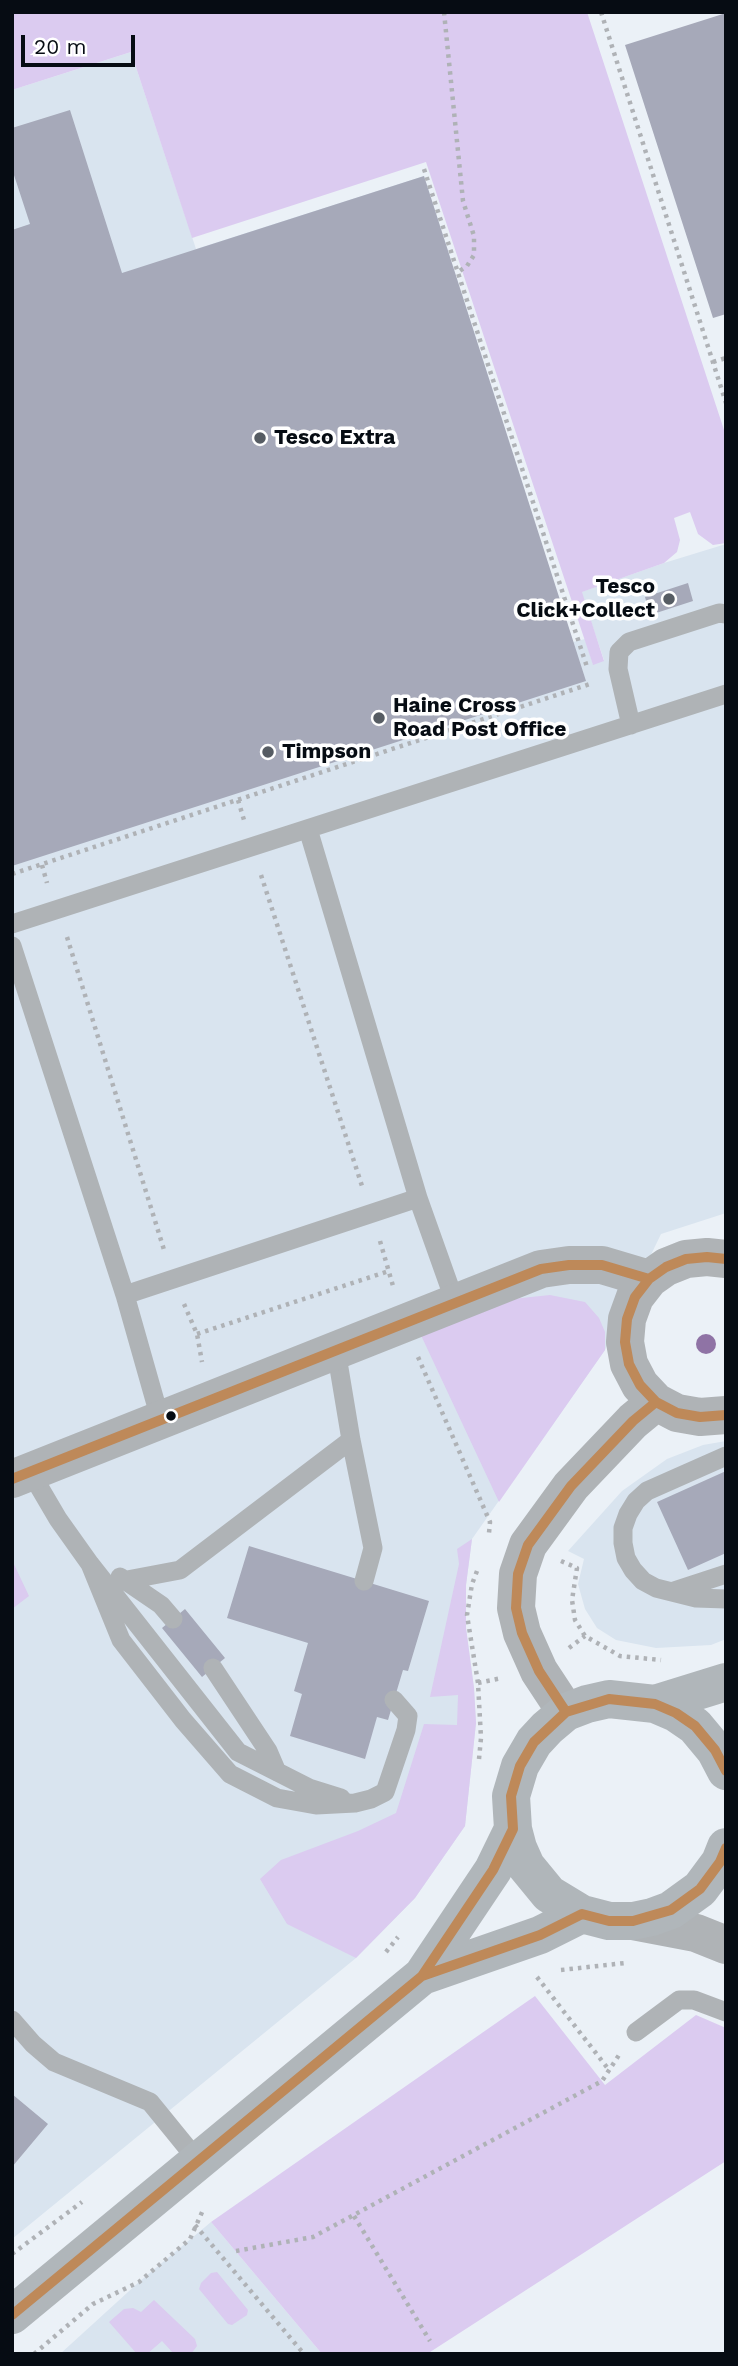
<!DOCTYPE html>
<style>
body{margin:0}
#map{position:relative;width:738px;height:2366px;overflow:hidden;background:#ebf1f7;font-family:"Work Sans",sans-serif}
canvas{display:block}
.frame{position:absolute;inset:0;border:14px solid #060c13;pointer-events:none}
.scale{position:absolute;left:21px;top:35px;width:114px;height:32px;box-sizing:border-box;border:4px solid #060c13;border-top:0;padding-left:9px;font-size:21px;line-height:24px;white-space:nowrap;color:#060c13;-webkit-text-stroke:5px #fff;paint-order:stroke}
</style>
<div id="map">
<canvas width="738" height="2366"></canvas>
<div class="frame"></div>
<div class="scale">20 m</div>
</div>
<script>
const ctx = document.querySelector('canvas').getContext('2d');
ctx.lineJoin = 'round';
function fillPath(path, color) { ctx.fillStyle = color; ctx.fill(path, 'evenodd'); }
const poly = rows => new Path2D(rows.map(r => 'M' + r).join(''));
function trace(path, color, width, dash) { ctx.strokeStyle = color; ctx.lineWidth = width; ctx.lineCap = dash ? 'butt' : 'round'; ctx.setLineDash(dash || []); ctx.stroke(path); }
function drawText(font, color, halo, rows, align = 'center') {
  ctx.font = font + ' "Work Sans",sans-serif'; ctx.lineWidth = 7; ctx.setLineDash([]); ctx.textBaseline = 'middle'; ctx.strokeStyle = halo; ctx.fillStyle = color; for (const [text, x, y, turn = 0] of rows) {
    ctx.save(); ctx.translate(x, y); ctx.rotate((+turn || 0) * Math.PI / 180); ctx.textAlign = isNaN(turn) ? turn : align; if (halo) ctx.strokeText(text, 0, 0); ctx.fillText(text, 0, 0); ctx.restore();
  }
}
fillPath(poly([
 [131,52,196,249,424,176,573,642,585,639,593,664,604,660,581,592,664,563,726,544,726,1213,661,1234,605,1350,472,1539,466,1585,466,1628,474,1688,476,1723,465,1826,415,1898,356,1958,12,2239,12,90],
 [726,1441,726,1639,711,1645,656,1648,616,1640,597,1628,585,1609,578,1584,584,1559,568,1551,622,1491,667,1459,703,1445],
 [211,2222,322,2354,60,2354,139,2282]
]), '#d9e4ef');
fillPath(poly([
 [12,12,587,12,726,436,726,543,713,545,698,534,690,512,674,518,680,540,677,552,664,563,582,592,604,661,593,665,426,162,192,238,131,52,12,90],
 [550,1295,585,1302,599,1318,605,1332,605,1350,499,1502,419,1331,503,1300],
 [472,1539,466,1585,466,1628,474,1688,476,1723,465,1826,415,1898,356,1958,287,1924,260,1879,281,1860,358,1831,396,1813,424,1724,457,1725,458,1695,430,1697,459,1564,457,1549],
 [12,1560,29,1596,12,1609],
 [535,1996,605,2085,696,2015,726,2028,726,2161,427,2354,322,2354,211,2222],
 [217,2272,248,2310,247,2315,232,2325,228,2324,199,2289,201,2283,211,2273],
 [154,2300,195,2339,197,2346,191,2354,174,2354,162,2341,147,2354,137,2354,109,2322,124,2309,133,2308,141,2312]
]), '#dbcbf0');
fillPath(poly([
 [726,13,726,314,713,318,625,45],
 [70,110,122,273,424,176,586,681,12,866,12,230,30,224,12,169,12,128],
 [688,583,693,601,650,615,645,597],
 [726,1471,726,1553,688,1570,657,1502],
 [249,1546,429,1601,408,1671,403,1670,388,1720,377,1717,365,1759,290,1736,302,1694,294,1691,308,1643,227,1618],
 [185,1609,225,1658,202,1677,162,1628],
 [12,2094,48,2124,12,2167]
]), '#a6a9b9');
trace(poly([
 [444,12,463,201,474,236,474,255,467,266,458,272],
 [601,12,726,403],
 [424,169,587,667],
 [713,362,726,358],
 [238,800,244,820],
 [42,865,47,883],
 [12,874,593,683],
 [261,875,362,1186],
 [67,937,165,1253],
 [380,1241,393,1286],
 [184,1304,197,1334,202,1362],
 [197,1334,389,1271],
 [418,1357,490,1522,489,1533],
 [561,1561,577,1568,572,1600,575,1620,585,1636,620,1656,661,1660],
 [477,1571,472,1584,467,1615,478,1683,481,1738,479,1759],
 [569,1648,585,1636],
 [478,1683,502,1678],
 [386,1952,398,1937],
 [561,1970,625,1963],
 [537,1977,609,2070],
 [354,2216,430,2341],
 [195,2225,304,2354],
 [236,2251,313,2237,602,2081,619,2055],
 [12,2254,82,2202],
 [34,2354,93,2304,139,2282,190,2239,203,2210]
]), '#afb2b6', 4.5, [3.5, 5]);
trace(poly([
 [631,725,618,669,619,652,629,642,719,613,726,614],
 [308,829,418,1198,455,1302],
 [12,924,726,694],
 [12,946,125,1295,161,1422],
 [125,1295,418,1198],
 [336,1350,351,1440,373,1548,364,1581],
 [726,1456,647,1491,636,1501,628,1514,623,1528,623,1543,626,1558,633,1570,643,1581,656,1588,696,1598,726,1599],
 [31,1473,58,1519,90,1564,238,1752,309,1788,341,1798],
 [90,1564,121,1640,183,1720,230,1774,277,1798,316,1805,355,1803,371,1799,385,1792,406,1730,408,1716,394,1700],
 [120,1577,161,1605,173,1619],
 [127,1580,180,1570,351,1440],
 [674,1591,726,1574],
 [213,1668,268,1751,277,1772],
 [12,2020,33,2044,54,2062,150,2102,198,2161],
 [636,2032,679,2000,694,2000,726,2012]
]), '#afb3b6', 19);
trace(poly([
 [726,1259,707,1257,686,1259,666,1267,649,1279,635,1297,627,1319,625,1342,629,1364,640,1385,656,1402,677,1413,700,1417,726,1415],
 [12,1479,541,1269,569,1265,602,1265,649,1279],
 [566,1712,539,1671,522,1633,516,1608,518,1574,528,1545,571,1486,633,1421,656,1402],
 [633,1921,696,1933,726,1945]
]), '#afb3b6', 38);
trace(poly([
 [655,1704,726,1682],
 [726,1771,715,1750,695,1726,676,1713,655,1704,609,1699,587,1704,566,1712,547,1728,534,1742,520,1766,511,1796,513,1829,518,1848,526,1866,549,1894,582,1914,609,1921,633,1921,652,1917,671,1910,700,1889,720,1862,726,1847],
 [422,1976,540,1935,582,1914],
 [12,2315,422,1976,493,1870,513,1829]
]), '#b0b6ba', 38);
trace(poly([
 [726,1259,707,1257,686,1259,666,1267,649,1279,635,1297,627,1319,625,1342,629,1364,640,1385,656,1402,677,1413,700,1417,726,1415],
 [12,1479,541,1269,569,1265,602,1265,649,1279],
 [566,1712,539,1671,522,1633,516,1608,518,1574,528,1545,571,1486,633,1421,656,1402],
 [422,1976,540,1935,582,1914,609,1921,633,1921,671,1910,700,1889,720,1862,726,1848],
 [12,2315,422,1976,493,1870,513,1829,511,1796,520,1766,534,1742,566,1712,609,1699,655,1704,676,1713,695,1726,715,1750,726,1771]
]), '#be8959', 10);
ctx.fillStyle = '#8f73a5';
for (const [x, y] of [
 [706,1344]
]) { ctx.beginPath(); ctx.arc(x, y, 10, 0, 2 * Math.PI); ctx.fill(); }
for (const [x, y, r, color] of [
 [260,438,7,"#565c63"],
 [669,599,7,"#565c63"],
 [379,718,7,"#565c63"],
 [268,752,7,"#565c63"],
 [171,1416,6,"#060c13"]
]) { const dot = new Path2D(); dot.arc(x, y, r, 0, 2 * Math.PI); ctx.fillStyle = color; ctx.fill(dot); trace(dot, '#fff', 2.5); }
drawText('bold 21px', '#060c13', '#fff', [
 ["Tesco Extra",274,438],
 ["Tesco",655,587,"right"],
 ["Click+Collect",655,611,"right"],
 ["Haine Cross",393,706],
 ["Road Post Office",393,730],
 ["Timpson",282,752]
], 'left');
</script>
